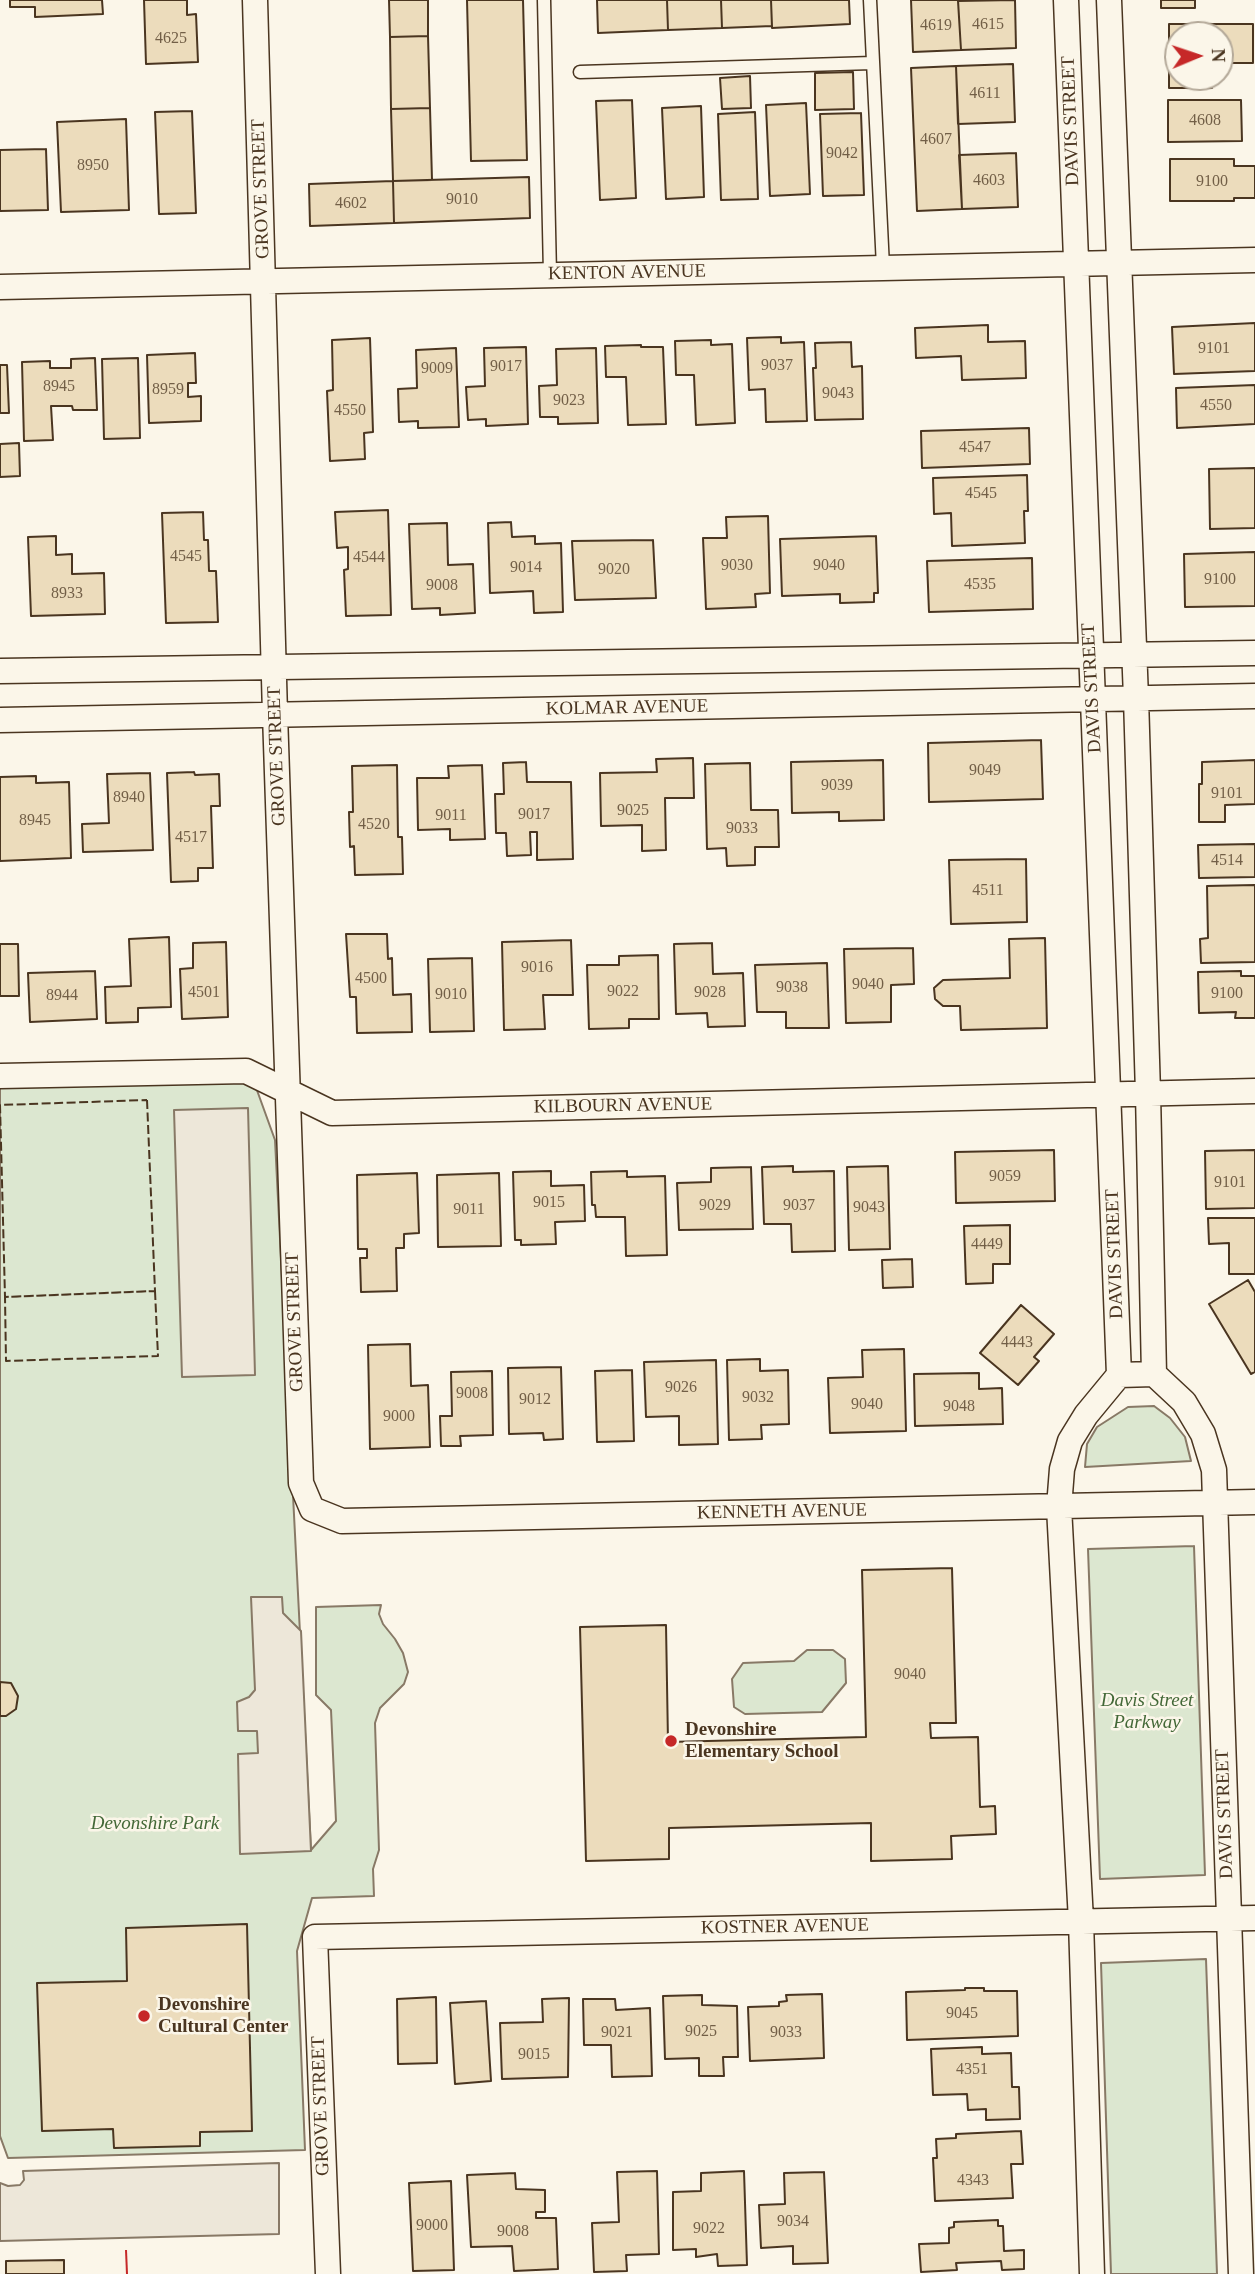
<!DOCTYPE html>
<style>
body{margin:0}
#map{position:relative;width:1255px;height:2274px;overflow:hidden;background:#fbf6e9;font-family:Georgia,serif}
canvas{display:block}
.north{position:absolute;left:1164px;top:21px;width:70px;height:70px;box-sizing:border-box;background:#fbf6e9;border:2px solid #b4a999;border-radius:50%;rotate:88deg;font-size:19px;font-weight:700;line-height:28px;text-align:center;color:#4a3520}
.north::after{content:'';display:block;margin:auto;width:24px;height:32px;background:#c62828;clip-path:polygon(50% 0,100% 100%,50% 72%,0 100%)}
</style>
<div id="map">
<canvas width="1255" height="2274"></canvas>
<div class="north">N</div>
</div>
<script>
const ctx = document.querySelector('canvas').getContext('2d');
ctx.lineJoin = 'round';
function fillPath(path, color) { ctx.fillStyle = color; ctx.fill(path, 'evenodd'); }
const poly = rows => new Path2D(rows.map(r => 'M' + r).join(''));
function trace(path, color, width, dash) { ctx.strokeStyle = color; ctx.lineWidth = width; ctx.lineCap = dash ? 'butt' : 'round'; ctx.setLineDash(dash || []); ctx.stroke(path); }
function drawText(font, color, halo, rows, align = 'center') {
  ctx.font = font + ' Georgia,serif'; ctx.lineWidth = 5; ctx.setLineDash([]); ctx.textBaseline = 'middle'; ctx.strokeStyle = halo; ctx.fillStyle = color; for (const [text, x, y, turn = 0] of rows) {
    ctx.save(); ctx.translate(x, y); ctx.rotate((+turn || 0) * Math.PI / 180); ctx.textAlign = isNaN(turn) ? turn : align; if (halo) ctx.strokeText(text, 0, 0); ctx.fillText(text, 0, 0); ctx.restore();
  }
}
const green = poly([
 [254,1082,275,1140,311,1850,336,1821,331,1710,316,1695,316,1607,381,1605,379,1614,383,1624,395,1639,403,1653,408,1672,404,1684,380,1708,375,1723,379,1850,373,1869,374,1896,312,1898,297,1951,305,2150,8,2158,0,2136,0,1087,254,1082],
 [1154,1406,1170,1418,1185,1437,1191,1461,1085,1467,1087,1444,1097,1427,1128,1407,1154,1406],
 [1194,1546,1205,1875,1100,1879,1088,1549,1194,1546],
 [807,1650,833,1650,845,1659,846,1683,822,1712,745,1714,734,1707,732,1679,743,1663,794,1661,807,1650],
 [1206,1959,1217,2274,1111,2274,1101,1963,1206,1959]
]);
fillPath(green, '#dce7d0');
trace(green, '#887966', 2);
const parking = poly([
 [248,1108,255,1375,182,1377,174,1110,248,1108],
 [251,1597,282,1597,283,1613,301,1631,311,1851,240,1854,238,1754,258,1753,257,1731,238,1731,237,1702,249,1697,255,1690,251,1597],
 [279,2163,279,2234,0,2241,0,2183,8,2186,20,2185,24,2180,23,2171,279,2163]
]);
fillPath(parking, '#ede7d9');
trace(parking, '#887966', 2);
const building = poly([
 [10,0,102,0,103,14,35,17,35,7,10,7,10,0],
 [144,0,187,0,187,15,196,14,198,62,146,64,144,0],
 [389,0,428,0,428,36,390,37,389,0],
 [467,0,523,0,527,160,471,161,467,0],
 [597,0,667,0,668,30,598,33,597,0],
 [667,0,721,0,722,28,668,30,667,0],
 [721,0,771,0,772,26,722,28,721,0],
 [771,0,849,0,850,24,772,28,771,0],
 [911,0,958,0,961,50,913,52,911,0],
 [1015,0,1016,48,961,50,958,1,1015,0],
 [1161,0,1195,0,1195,8,1161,8,1161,0],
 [1169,24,1253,24,1253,63,1220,63,1220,35,1178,35,1178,77,1212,77,1212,88,1169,88,1169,24],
 [428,36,430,108,391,109,390,37,428,36],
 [1013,64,1015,122,958,124,956,66,1013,64],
 [956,66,962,209,917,211,911,68,956,66],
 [853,72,854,109,815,110,815,73,853,72],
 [750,76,751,108,722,109,720,78,750,76],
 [632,100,636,198,600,200,596,101,632,100],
 [1168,100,1241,100,1242,141,1168,142,1168,100],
 [806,103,810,194,770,196,766,105,806,103],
 [701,106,704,197,666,199,662,108,701,106],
 [430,108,432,180,393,181,391,109,430,108],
 [192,111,196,213,159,214,155,112,192,111],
 [755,112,758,199,721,200,718,114,755,112],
 [861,113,864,195,823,196,820,114,861,113],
 [126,119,129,210,61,212,57,122,126,119],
 [46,149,48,210,0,211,0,150,46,149],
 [1016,153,1018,207,962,209,959,155,1016,153],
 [1170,159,1234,159,1234,166,1255,166,1255,198,1234,198,1234,201,1170,201,1170,159],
 [529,177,530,218,394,223,393,181,529,177],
 [393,181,394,223,310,226,309,184,393,181],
 [1255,323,1255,371,1174,374,1172,327,1255,323],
 [988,325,988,342,1025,341,1026,378,962,380,961,356,916,358,915,328,988,325],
 [781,337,781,343,804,342,807,421,766,422,765,389,749,390,747,338,781,337],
 [370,338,373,432,364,433,365,459,330,461,327,391,333,390,332,340,370,338],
 [711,340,711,345,732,344,735,423,696,425,694,375,676,375,675,341,711,340],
 [851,342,852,367,862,366,863,419,815,420,813,368,816,368,815,343,851,342],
 [641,345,641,347,663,347,666,424,628,425,626,377,606,377,605,346,641,345],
 [526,347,528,424,486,426,486,419,468,420,466,387,485,386,484,348,526,347],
 [456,348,459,427,418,428,418,421,399,422,398,389,417,388,416,350,456,348],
 [596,348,598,423,558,424,558,417,540,417,539,386,557,385,556,349,596,348],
 [195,353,196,383,188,383,188,397,201,396,201,421,149,423,147,355,195,353],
 [95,358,97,410,73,410,72,406,51,406,53,440,24,441,22,362,50,361,50,368,71,368,71,359,95,358],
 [138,358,140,438,104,439,102,359,138,358],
 [0,365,7,365,9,413,0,413,0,365],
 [1255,385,1255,424,1177,428,1176,388,1255,385],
 [1029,428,1030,464,922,468,921,431,1029,428],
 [19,443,20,476,0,477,0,444,19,443],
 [1255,468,1255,528,1210,529,1209,469,1255,468],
 [1027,475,1028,511,1024,511,1025,543,952,546,951,513,934,514,933,478,1027,475],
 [388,510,391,615,346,616,344,570,348,569,348,547,337,548,335,512,388,510],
 [203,512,204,540,208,540,209,571,216,571,218,622,166,623,162,513,203,512],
 [768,516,770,593,755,594,756,607,706,609,703,538,727,538,726,517,768,516],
 [511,522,512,537,535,536,535,544,561,543,563,612,534,613,533,591,490,593,488,523,511,522],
 [447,523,448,565,473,564,475,613,440,615,440,608,412,609,409,524,447,523],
 [56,536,56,555,72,554,72,574,104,573,105,614,31,616,28,537,56,536],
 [876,536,878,593,874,593,874,602,840,603,840,594,782,596,780,539,876,536],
 [653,540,656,598,575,600,572,541,653,540],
 [1255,552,1255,606,1185,607,1184,554,1255,552],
 [1032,558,1033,609,929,612,927,561,1032,558],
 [1041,740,1043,799,929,802,928,743,1041,740],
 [693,758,694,798,665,798,666,850,642,851,642,825,601,826,600,773,657,772,656,759,693,758],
 [883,760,884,820,839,821,839,812,792,813,791,762,883,760],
 [1255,760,1255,804,1225,805,1225,822,1199,822,1199,784,1202,784,1202,762,1255,760],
 [526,762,527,782,571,782,573,859,537,860,537,832,530,832,531,855,507,856,506,833,496,833,495,794,504,794,503,763,526,762],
 [750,763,751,810,778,810,779,847,755,847,755,865,727,866,726,848,707,849,705,764,750,763],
 [397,765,398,837,402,837,403,874,355,875,354,846,350,847,349,812,353,812,352,766,397,765],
 [482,765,485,839,450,840,450,829,418,830,417,778,449,778,448,766,482,765],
 [194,772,195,775,219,774,220,806,211,806,213,868,198,868,198,881,171,882,167,773,194,772],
 [150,773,153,850,83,852,82,824,109,823,107,774,150,773],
 [36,776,36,783,69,782,71,858,0,861,0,777,36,776],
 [1255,844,1255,877,1199,878,1198,845,1255,844],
 [1026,859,1027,922,951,924,949,860,1026,859],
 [1255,885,1255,962,1201,963,1200,939,1208,938,1207,886,1255,885],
 [346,934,387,934,388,959,392,958,393,995,411,994,412,1032,357,1033,356,997,350,997,346,934],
 [169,937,171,1007,138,1008,138,1022,106,1023,105,987,131,986,129,939,169,937],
 [1045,938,1047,1028,961,1030,960,1006,943,1006,935,999,934,988,943,980,1010,978,1009,939,1045,938],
 [571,940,573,995,543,995,545,1029,504,1030,502,942,571,940],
 [226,942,228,1017,182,1019,180,969,193,968,193,943,226,942],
 [712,943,713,974,743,973,745,1026,708,1027,707,1013,676,1014,674,944,712,943],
 [0,944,18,944,19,996,0,996,0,944],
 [913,948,914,984,891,985,891,1022,846,1023,844,949,913,948],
 [658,955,659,1019,629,1019,629,1028,589,1029,587,965,619,965,619,956,658,955],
 [472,958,474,1031,430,1032,428,959,472,958],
 [827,963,829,1028,786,1028,786,1012,757,1012,755,965,827,963],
 [95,971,97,1019,30,1022,28,973,95,971],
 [1241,971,1241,976,1255,976,1255,1018,1235,1018,1236,1012,1199,1013,1198,972,1241,971],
 [1054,1150,1055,1201,956,1203,955,1152,1054,1150],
 [1255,1150,1255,1208,1206,1209,1205,1151,1255,1150],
 [793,1166,793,1172,834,1171,835,1251,792,1252,791,1224,764,1224,762,1167,793,1166],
 [888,1166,890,1249,849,1250,847,1167,888,1166],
 [751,1167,753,1229,679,1230,677,1183,711,1182,711,1168,751,1167],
 [551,1171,551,1186,584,1185,585,1221,555,1222,556,1244,521,1245,521,1240,515,1240,513,1172,551,1171],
 [627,1171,627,1177,665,1176,667,1255,626,1256,625,1217,596,1217,595,1205,592,1205,591,1172,627,1171],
 [417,1173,419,1233,404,1234,404,1248,396,1248,397,1291,361,1292,360,1258,367,1258,367,1249,358,1249,357,1175,417,1173],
 [499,1173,501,1246,438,1247,437,1175,499,1173],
 [1208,1218,1255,1218,1255,1274,1229,1274,1229,1243,1209,1244,1208,1218],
 [1010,1225,1010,1264,993,1264,993,1283,966,1284,964,1226,1010,1225],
 [912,1259,913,1287,883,1288,882,1260,912,1259],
 [1248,1280,1255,1292,1255,1372,1251,1374,1209,1304,1248,1280],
 [1021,1305,1054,1334,1034,1357,1039,1361,1018,1385,980,1353,1021,1305],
 [410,1344,411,1386,428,1385,430,1447,370,1449,368,1345,410,1344],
 [904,1349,906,1431,830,1433,828,1378,863,1377,862,1350,904,1349],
 [760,1359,760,1371,788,1370,789,1424,761,1425,762,1439,729,1440,727,1360,760,1359],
 [716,1360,718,1444,679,1445,679,1416,646,1417,644,1362,716,1360],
 [561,1367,563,1439,544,1440,543,1433,509,1434,508,1368,561,1367],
 [632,1370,634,1441,597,1442,595,1371,632,1370],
 [492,1371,493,1435,460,1436,461,1446,441,1446,440,1416,452,1416,451,1372,492,1371],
 [979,1373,979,1389,1002,1388,1003,1424,915,1426,914,1374,979,1373],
 [952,1568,956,1723,930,1723,931,1738,978,1737,980,1807,995,1806,996,1834,951,1836,952,1859,871,1861,871,1823,669,1828,669,1859,586,1861,580,1627,666,1625,668,1742,866,1737,862,1570,952,1568],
 [0,1682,11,1683,18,1696,16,1709,6,1716,0,1716,0,1682],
 [247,1924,252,2131,200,2132,200,2146,114,2148,113,2129,42,2131,37,1983,127,1981,126,1928,247,1924],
 [965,1988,984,1988,984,1991,1017,1991,1018,2036,907,2040,906,1992,965,1990,965,1988],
 [822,1994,824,2058,750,2061,748,2007,779,2006,779,2002,787,2001,786,1995,822,1994],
 [702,1995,702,2005,737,2006,738,2057,723,2057,724,2076,699,2076,699,2058,665,2059,663,1996,702,1995],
 [436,1997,437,2063,398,2064,397,1999,436,1997],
 [569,1998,568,2077,502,2079,500,2023,543,2022,542,1999,569,1998],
 [583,1999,615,1999,616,2010,650,2008,652,2076,612,2077,611,2045,584,2045,583,1999],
 [486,2001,491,2081,455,2084,450,2003,486,2001],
 [982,2047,982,2054,1011,2053,1012,2087,1019,2087,1020,2119,986,2120,986,2109,968,2110,967,2094,933,2095,931,2049,982,2047],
 [1021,2131,1023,2164,1011,2164,1013,2198,935,2201,933,2158,937,2158,936,2139,956,2138,956,2134,1021,2131],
 [657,2171,659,2254,626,2255,627,2271,594,2272,592,2223,619,2222,617,2172,657,2171],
 [744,2171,747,2265,718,2266,717,2254,696,2257,696,2249,673,2250,673,2192,701,2191,701,2173,744,2171],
 [824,2172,828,2263,793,2264,793,2246,761,2248,759,2205,785,2204,784,2173,824,2172],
 [515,2173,516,2189,545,2190,545,2212,536,2212,536,2218,556,2218,558,2269,514,2271,512,2246,471,2247,467,2175,515,2173],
 [451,2181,454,2270,413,2271,409,2183,451,2181],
 [998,2220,998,2226,1003,2226,1004,2251,1024,2250,1024,2269,1002,2270,1001,2261,956,2263,957,2270,921,2272,919,2244,949,2243,949,2228,954,2227,954,2222,998,2220],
 [64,2260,64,2274,6,2274,6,2261,64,2260]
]);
fillPath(building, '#ecdcbc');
trace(building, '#4a3520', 2);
const lane = poly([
 [544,0,550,274],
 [870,0,883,267],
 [580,72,872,63]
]);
const street = poly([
 [255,0,275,714,301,1483,312,1509,342,1521,1255,1502],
 [1066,0,1119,1375,1086,1415,1070,1441,1062,1469,1059,1507,1081,1921,1092,2274],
 [1109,0,1136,698,1148,1093,1154,1374],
 [0,287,1255,260],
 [0,671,1255,653],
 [0,720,1255,696],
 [0,1076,246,1071,332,1113,1255,1091],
 [1119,1375,1154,1374,1184,1402,1203,1434,1214,1470,1241,2274],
 [328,2274,315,1937,1255,1918]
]);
trace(lane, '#4a3520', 15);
trace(street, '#4a3520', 27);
trace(lane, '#fbf6e9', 12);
trace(street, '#fbf6e9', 24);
trace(poly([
 [147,1100,155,1291,5,1297,0,1105,147,1100],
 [155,1291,158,1356,6,1361,5,1297,155,1291]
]), '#4a3520', 2, [9, 3.5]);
trace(poly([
 [126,2250,127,2274]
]), '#c62828', 2, [24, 5, 3.5, 5]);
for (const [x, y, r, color] of [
 [671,1741,7,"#c62828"],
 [144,2016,7,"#c62828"]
]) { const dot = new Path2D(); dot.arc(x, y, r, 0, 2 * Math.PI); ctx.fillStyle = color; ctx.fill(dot); trace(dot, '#fbf6e9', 2.5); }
drawText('16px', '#725f47', null, [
 ["4615",988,25],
 ["4619",936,26],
 ["4625",171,39],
 ["4611",985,94],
 ["4608",1205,121],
 ["4607",936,140],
 ["9042",842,154],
 ["8950",93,166],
 ["4603",989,181],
 ["9100",1212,182],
 ["9010",462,200],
 ["4602",351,204],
 ["9101",1214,349],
 ["9037",777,366],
 ["9017",506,367],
 ["9009",437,369],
 ["8945",59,387],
 ["8959",168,390],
 ["9043",838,394],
 ["9023",569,401],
 ["4550",1216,406],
 ["4550",350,411],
 ["4547",975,448],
 ["4545",981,494],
 ["4545",186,557],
 ["4544",369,558],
 ["9030",737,566],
 ["9040",829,566],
 ["9014",526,568],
 ["9020",614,570],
 ["9100",1220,580],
 ["4535",980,585],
 ["9008",442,586],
 ["8933",67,594],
 ["9049",985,771],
 ["9039",837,786],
 ["9101",1227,794],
 ["8940",129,798],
 ["9025",633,811],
 ["9017",534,815],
 ["9011",451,816],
 ["8945",35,821],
 ["4520",374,825],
 ["9033",742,829],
 ["4517",191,838],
 ["4514",1227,861],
 ["4511",988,891],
 ["9016",537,968],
 ["4500",371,979],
 ["9040",868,985],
 ["9038",792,988],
 ["9022",623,992],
 ["4501",204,993],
 ["9028",710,993],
 ["9100",1227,994],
 ["9010",451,995],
 ["8944",62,996],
 ["9059",1005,1177],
 ["9101",1230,1183],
 ["9015",549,1203],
 ["9029",715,1206],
 ["9037",799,1206],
 ["9043",869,1208],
 ["9011",469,1210],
 ["4449",987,1245],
 ["4443",1017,1343],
 ["9026",681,1388],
 ["9008",472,1394],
 ["9032",758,1398],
 ["9012",535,1400],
 ["9040",867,1405],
 ["9048",959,1407],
 ["9000",399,1417],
 ["9040",910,1675],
 ["9045",962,2014],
 ["9025",701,2032],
 ["9021",617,2033],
 ["9033",786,2033],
 ["9015",534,2055],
 ["4351",972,2070],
 ["4343",973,2181],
 ["9034",793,2222],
 ["9000",432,2226],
 ["9022",709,2229],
 ["9008",513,2232]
]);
drawText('19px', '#4a3520', '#fbf6e9', [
 ["DAVIS STREET",1071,121,-92],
 ["GROVE STREET",261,189,-92],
 ["KENTON AVENUE",627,273,-1],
 ["DAVIS STREET",1092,688,-93],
 ["KOLMAR AVENUE",627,708,-1],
 ["GROVE STREET",277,756,-92],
 ["KILBOURN AVENUE",623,1106,-1],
 ["DAVIS STREET",1115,1254,-92],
 ["GROVE STREET",295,1322,-92],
 ["KENNETH AVENUE",782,1512,-1],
 ["DAVIS STREET",1225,1814,-92],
 ["KOSTNER AVENUE",785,1927,-1],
 ["GROVE STREET",321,2106,-92]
]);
drawText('italic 19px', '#436837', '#fbf6e9', [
 ["Davis Street",1147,1701],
 ["Parkway",1147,1723],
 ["Devonshire Park",155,1824]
]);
drawText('bold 19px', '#4a3520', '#fbf6e9', [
 ["Devonshire",685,1730],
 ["Elementary School",685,1752],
 ["Devonshire",158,2005],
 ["Cultural Center",158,2027]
], 'left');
</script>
